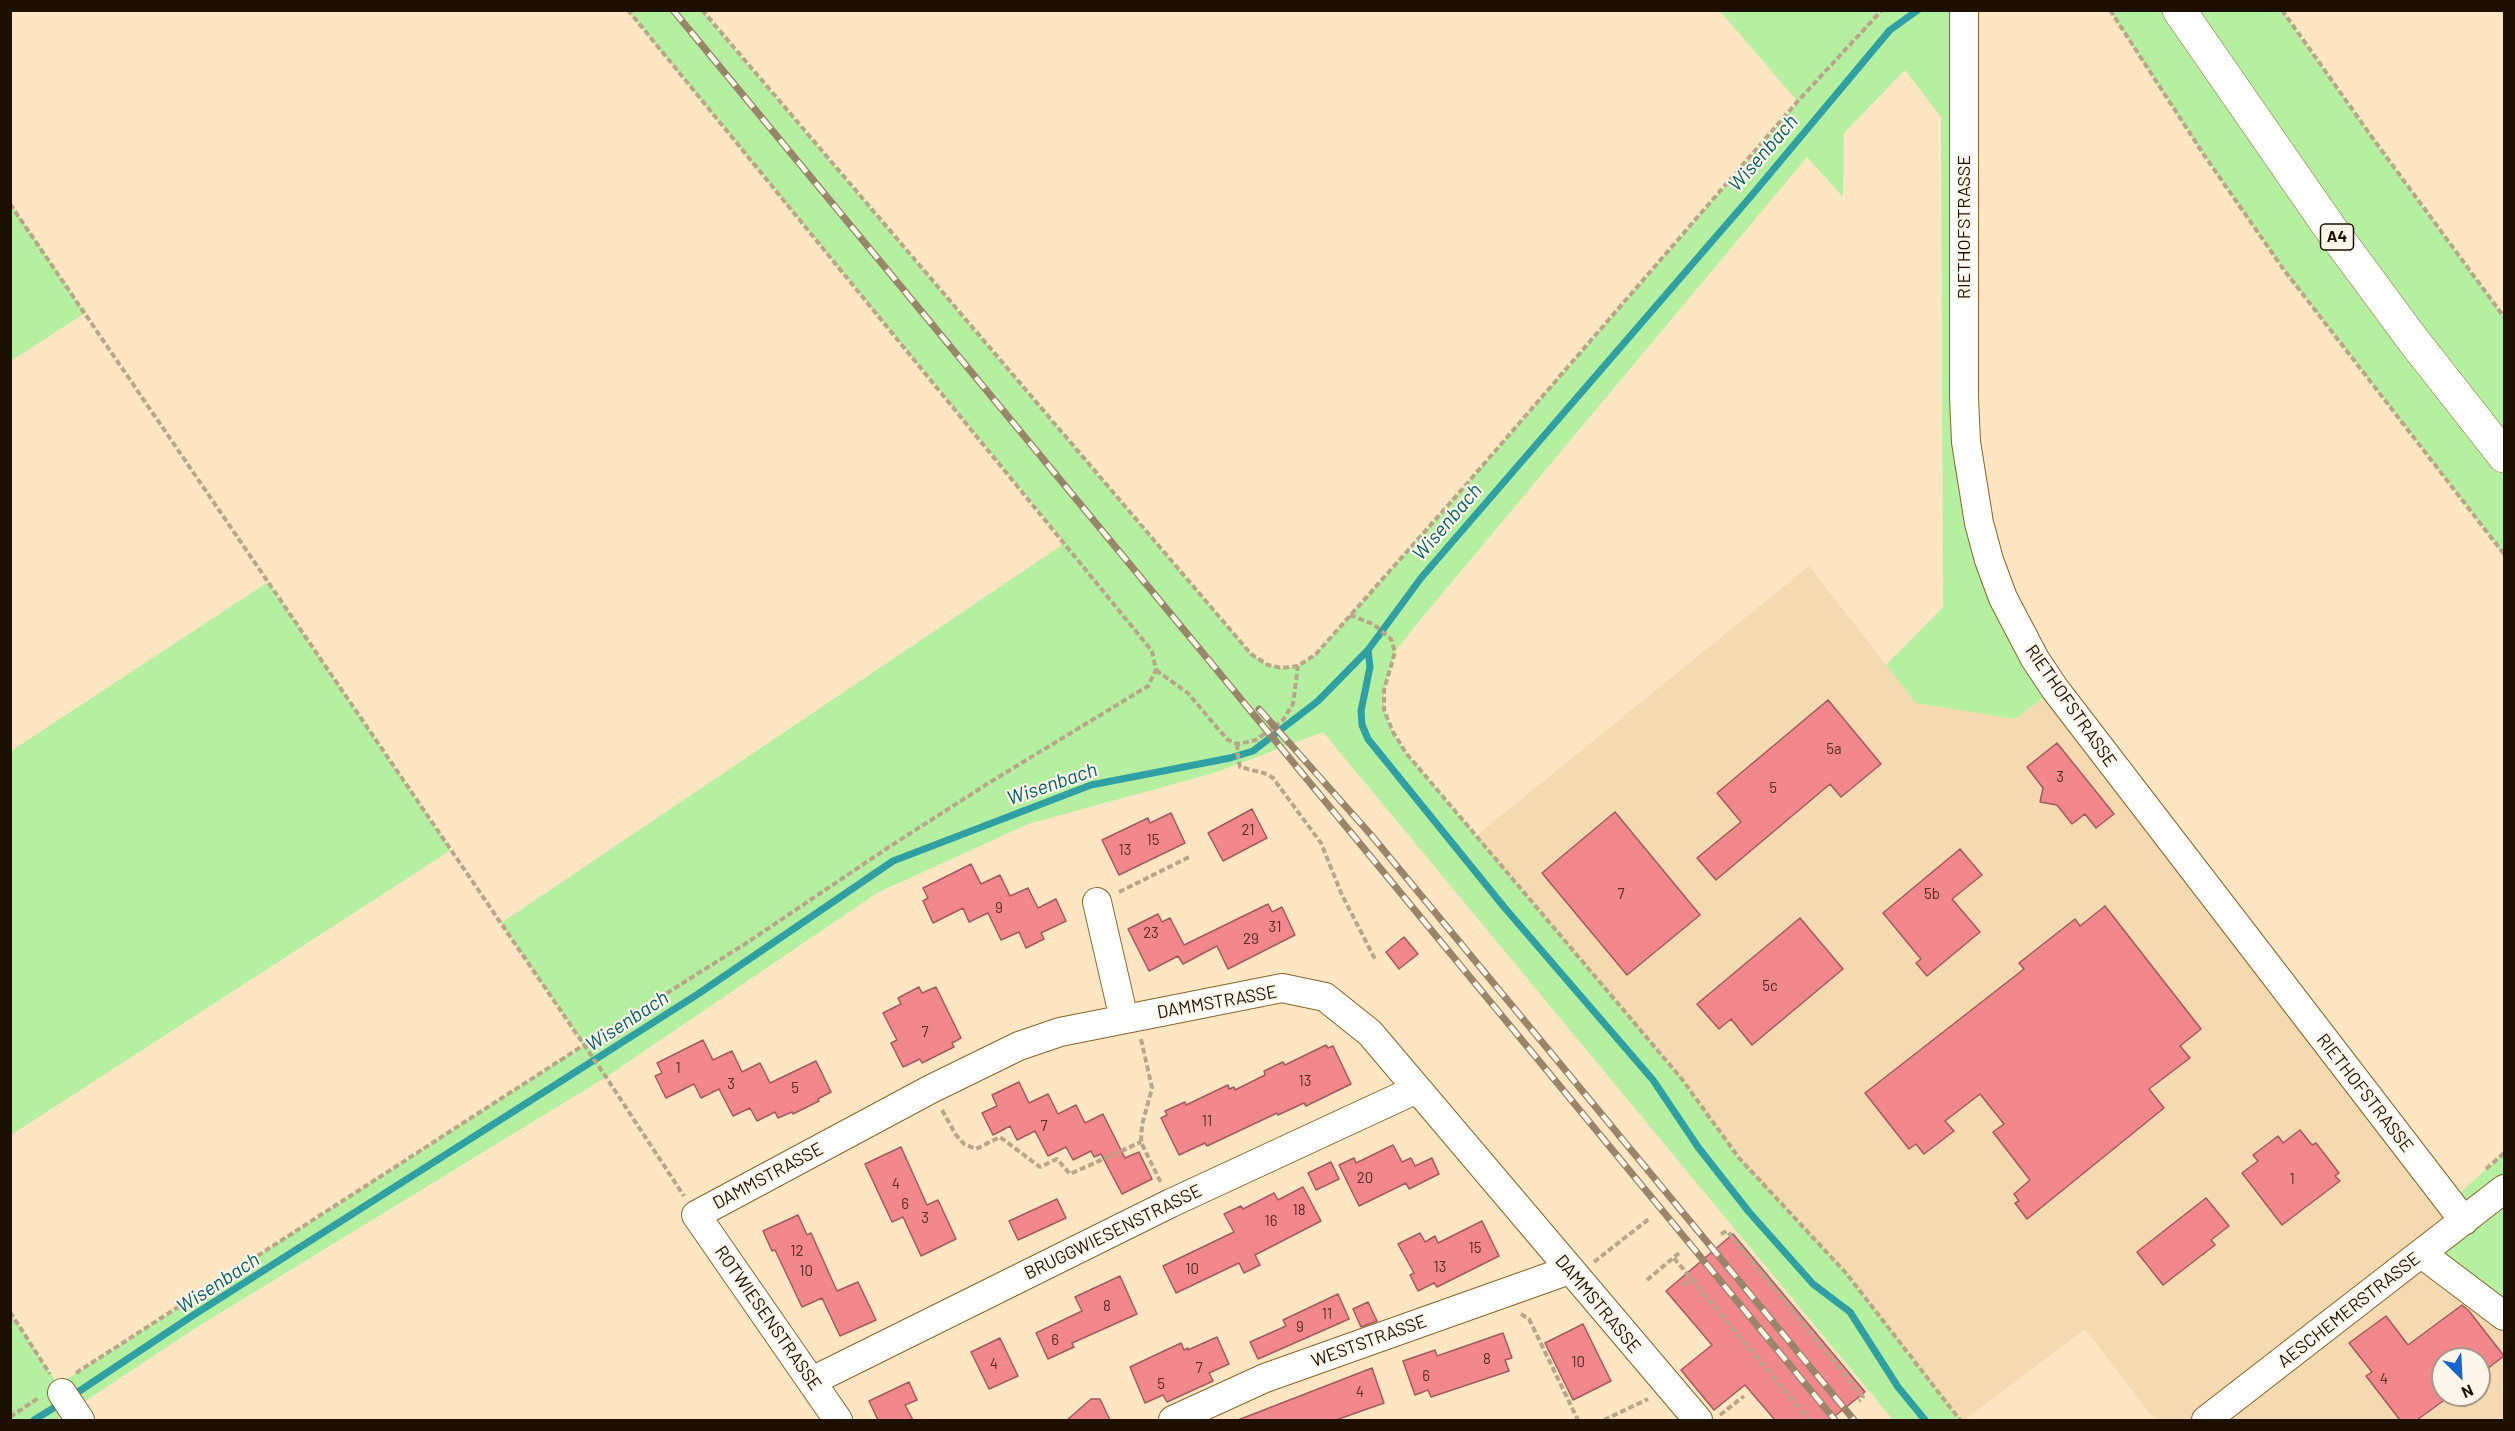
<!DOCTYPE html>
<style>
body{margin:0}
#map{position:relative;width:2515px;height:1431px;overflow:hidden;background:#fee6c2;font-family:Barlow,sans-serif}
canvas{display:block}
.frame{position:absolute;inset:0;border:12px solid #1e1000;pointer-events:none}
.north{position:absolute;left:2431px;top:1347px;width:60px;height:60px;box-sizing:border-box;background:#fef6ea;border:2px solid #a49a8c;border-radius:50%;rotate:156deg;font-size:16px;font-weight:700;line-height:24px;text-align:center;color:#1e1000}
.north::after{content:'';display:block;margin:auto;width:21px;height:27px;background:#1165ce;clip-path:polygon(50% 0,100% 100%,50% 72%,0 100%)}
</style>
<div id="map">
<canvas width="2515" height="1431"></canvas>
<div class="frame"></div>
<div class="north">N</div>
</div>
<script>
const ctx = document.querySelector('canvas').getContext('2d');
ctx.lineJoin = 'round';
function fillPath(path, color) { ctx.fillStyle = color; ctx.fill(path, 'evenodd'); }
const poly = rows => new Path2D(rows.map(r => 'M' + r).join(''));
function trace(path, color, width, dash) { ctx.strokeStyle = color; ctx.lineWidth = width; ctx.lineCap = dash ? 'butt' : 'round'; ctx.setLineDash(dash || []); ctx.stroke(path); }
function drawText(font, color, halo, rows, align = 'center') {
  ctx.font = font + ' Barlow,sans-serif'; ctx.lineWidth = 4.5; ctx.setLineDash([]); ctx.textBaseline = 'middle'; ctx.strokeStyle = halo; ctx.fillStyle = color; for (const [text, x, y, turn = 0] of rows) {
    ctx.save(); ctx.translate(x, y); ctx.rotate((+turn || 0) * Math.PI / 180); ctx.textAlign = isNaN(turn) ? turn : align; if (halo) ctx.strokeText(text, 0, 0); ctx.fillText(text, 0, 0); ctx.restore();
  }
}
fillPath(poly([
 [1809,566,1916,703,2015,719,2055,689,2413,1154,2504,1316,2504,1420,2155,1420,2085,1329,1965,1420,1960,1420,1846,1273,1739,1158,1681,1078,1476,836],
 [2443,1359,2479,1359,2479,1395,2443,1395]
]), '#f4d9b1');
fillPath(poly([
 [628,11,702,11,1251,654,1268,665,1282,668,1298,666,1316,654,1451,502,1798,102,1720,11,1969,11,1972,485,2055,689,2015,719,1916,703,1886,665,1943,607,1941,117,1905,70,1844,133,1843,197,1807,157,1416,625,1395,652,1384,690,1384,710,1393,732,1406,753,1681,1078,1739,1158,1846,1273,1960,1420,1893,1420,1323,732,1214,773,1028,824,877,893,606,1077,194,1329,57,1420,11,1420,10,1312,58,1385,584,1045,501,923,1065,543],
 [2110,11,2282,11,2374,140,2504,317,2504,554,2284,270,2204,155],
 [11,204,85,313,11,361,10,361],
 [268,582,451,850,11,1135,11,751],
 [2504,1153,2504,1316,2422,1254,2464,1221,2450,1202]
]), '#b5efa0');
trace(poly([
 [1368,650,1370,667,1361,711,1362,725,1368,739,1504,907,1653,1080,1698,1147,1749,1212,1813,1284,1850,1312,1898,1387,1925,1420],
 [72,1396,192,1316,698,994,893,861,1091,785,1230,758,1253,751,1318,701,1368,650,1421,578,1752,195,1890,30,1918,10],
 [34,1420,60,1404]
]), '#2e9fa2', 7);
const building = poly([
 [1828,700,1881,764,1841,797,1830,784,1716,880,1697,858,1741,822,1717,793,1828,700],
 [2057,743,2114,814,2096,828,2085,814,2072,824,2057,805,2040,802,2043,788,2027,767,2057,743],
 [1252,809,1267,838,1223,861,1208,833,1252,809],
 [1615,812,1700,915,1627,975,1542,873,1615,812],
 [1171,813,1185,843,1119,875,1102,840,1148,818,1150,823,1171,813],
 [1960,849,1982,875,1952,899,1980,932,1927,976,1916,963,1921,959,1883,913,1960,849],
 [971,864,981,884,1000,875,1010,896,1028,888,1038,908,1056,899,1066,921,1041,933,1044,939,1026,948,1019,932,1001,940,988,913,969,922,963,908,933,923,923,901,928,898,923,888,971,864],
 [1268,904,1272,912,1282,907,1295,935,1228,969,1217,946,1183,964,1178,956,1149,971,1128,929,1158,914,1162,922,1170,918,1184,945,1268,904],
 [2105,906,2201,1029,2180,1046,2190,1058,2149,1089,2164,1108,2027,1219,2015,1203,2019,1201,2014,1194,2030,1180,1993,1132,2004,1124,1980,1094,1945,1121,1954,1131,1924,1154,1916,1144,1909,1149,1865,1093,2024,969,2019,963,2075,919,2080,926,2105,906],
 [1800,918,1843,969,1752,1045,1731,1019,1719,1029,1697,1004,1800,918],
 [1404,937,1418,954,1399,969,1386,952,1404,937],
 [919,987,922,993,936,987,961,1038,952,1043,954,1047,922,1063,920,1059,903,1067,891,1043,897,1040,883,1013,901,1004,898,998,919,987],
 [703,1040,713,1060,732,1051,742,1072,760,1063,770,1083,816,1061,831,1092,818,1099,819,1101,793,1114,792,1112,778,1118,775,1112,757,1121,750,1108,733,1116,719,1089,701,1098,694,1084,666,1098,655,1076,662,1073,657,1063,703,1040],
 [1326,1045,1328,1048,1333,1046,1351,1084,1306,1106,1304,1103,1278,1115,1277,1113,1207,1146,1205,1143,1179,1155,1161,1118,1167,1115,1165,1111,1185,1102,1186,1105,1228,1085,1229,1089,1234,1087,1235,1090,1265,1075,1264,1071,1283,1062,1285,1065,1326,1045],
 [1019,1082,1029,1103,1048,1094,1058,1114,1076,1105,1085,1123,1103,1114,1125,1158,1139,1152,1152,1179,1122,1194,1101,1154,1094,1157,1091,1151,1073,1160,1066,1147,1048,1156,1035,1131,1017,1140,1010,1126,993,1135,982,1113,997,1106,992,1095,1019,1082],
 [2300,1130,2312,1145,2316,1143,2339,1173,2335,1176,2340,1181,2282,1225,2242,1173,2258,1161,2253,1155,2278,1136,2283,1143,2300,1130],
 [1393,1145,1402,1162,1411,1158,1415,1166,1432,1158,1439,1174,1409,1189,1406,1183,1359,1206,1339,1165,1354,1158,1356,1163,1393,1145],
 [901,1147,927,1205,938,1200,956,1239,921,1256,903,1217,892,1222,865,1164,901,1147],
 [1331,1162,1339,1179,1316,1190,1308,1173,1331,1162],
 [1303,1187,1321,1221,1255,1255,1260,1265,1244,1273,1239,1263,1176,1293,1163,1266,1234,1232,1224,1214,1241,1206,1243,1209,1274,1193,1278,1200,1303,1187],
 [2206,1198,2229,1226,2211,1240,2215,1245,2163,1285,2137,1252,2206,1198],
 [1057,1199,1066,1218,1018,1240,1009,1221,1057,1199],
 [798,1215,807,1235,811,1233,837,1291,858,1282,876,1320,840,1336,822,1298,802,1307,775,1250,772,1251,763,1231,798,1215],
 [1482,1221,1499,1256,1437,1287,1434,1283,1418,1291,1410,1275,1414,1273,1398,1244,1420,1233,1425,1242,1435,1236,1438,1243,1482,1221],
 [1733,1234,1865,1392,1830,1420,1775,1420,1745,1385,1714,1410,1681,1370,1712,1345,1666,1291,1733,1234],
 [1120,1276,1137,1314,1072,1343,1074,1347,1048,1359,1036,1333,1082,1311,1075,1297,1120,1276],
 [1338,1294,1349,1319,1258,1359,1250,1342,1286,1326,1283,1320,1338,1294],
 [1368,1302,1377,1321,1361,1327,1353,1309,1368,1302],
 [2462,1305,2469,1311,2504,1356,2479,1375,2479,1359,2443,1359,2443,1401,2417,1420,2400,1420,2366,1376,2372,1372,2349,1343,2386,1316,2408,1345,2462,1305],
 [1583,1324,1611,1381,1573,1400,1545,1343,1583,1324],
 [1503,1333,1512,1358,1505,1360,1509,1371,1431,1397,1428,1390,1415,1395,1403,1361,1435,1350,1437,1356,1503,1333],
 [1217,1337,1229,1364,1209,1373,1213,1381,1167,1402,1163,1395,1145,1403,1130,1367,1181,1343,1184,1350,1188,1348,1188,1350,1217,1337],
 [1000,1338,1018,1376,989,1389,971,1352,1000,1338],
 [1372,1368,1384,1403,1336,1420,1238,1420,1372,1368],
 [909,1382,917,1400,905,1405,913,1420,878,1420,869,1401,909,1382],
 [1091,1399,1100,1399,1110,1420,1067,1420,1091,1399]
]);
fillPath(building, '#f2878c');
trace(building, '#a05b5e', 1.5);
const minor = poly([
 [1964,10,1964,397,1966,442,1979,523,1989,560,2003,598,2035,659,2055,689,2464,1221],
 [1097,902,1124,1019],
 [2422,1254,2504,1316],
 [812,1381,1171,1203,1417,1089],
 [62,1393,80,1420],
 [838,1420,696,1215,931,1089,1019,1046,1060,1032,1282,988,1325,997,1370,1033,1698,1420],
 [1173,1420,1265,1378,1569,1270],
 [2206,1420,2504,1189]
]);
const highway = poly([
 [2179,10,2328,225,2413,340,2504,456]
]);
trace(minor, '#886426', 30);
trace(highway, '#886426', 34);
trace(poly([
 [702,10,1251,654,1268,665,1282,668,1298,666,1316,654,1451,502,1798,101,1882,10],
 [2110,10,2204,155,2284,270,2504,554],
 [2282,10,2374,140,2504,317],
 [10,204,606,1077,684,1196],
 [1350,615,1373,624,1391,639,1395,652,1384,690,1384,710,1393,732,1406,753,1681,1078,1739,1158,1846,1273,1960,1420],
 [1156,670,1188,693,1219,730,1228,740,1238,744,1256,740,1283,720,1293,704,1298,666],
 [1238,744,1237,750,1240,767,1267,774,1273,778,1321,843,1342,895,1376,961],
 [1119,892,1191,856],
 [1141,1039,1152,1088,1142,1125,1141,1142,1161,1183],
 [942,1110,956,1135,964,1144,976,1149,1000,1137,1040,1167,1057,1159,1070,1174,1141,1142],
 [2486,1169,2504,1153],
 [1721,1234,1727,1231,1863,1397,1859,1401],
 [1674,1258,1809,1420],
 [1594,1262,1650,1218],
 [1647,1280,1679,1253],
 [1683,1285,1692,1279],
 [10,1312,50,1374],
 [1521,1314,1529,1319,1578,1420],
 [76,1373,584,1045,745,944,889,847,987,784,1148,686,1156,670,1152,651,628,10],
 [1720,1415,1744,1396],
 [10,1417,40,1397],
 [1604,1420,1648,1399]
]), '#b9a587', 4, [6, 3]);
trace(minor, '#fff', 28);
trace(highway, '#fff', 33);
const rail = poly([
 [673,10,1835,1420],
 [1259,709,1372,836,1854,1420]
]);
trace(rail, '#98856a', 7);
trace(rail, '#fef6ea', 4.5, [14]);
drawText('15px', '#532e23', null, [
 ["5a",1834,749],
 ["3",2060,777],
 ["5",1773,788],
 ["21",1248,830],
 ["15",1153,840],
 ["13",1125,850],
 ["7",1621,894],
 ["5b",1932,894],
 ["9",999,908],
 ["31",1275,927],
 ["23",1151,933],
 ["29",1251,939],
 ["5c",1770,986],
 ["7",925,1032],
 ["1",678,1068],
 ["13",1305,1081],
 ["3",731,1084],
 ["5",795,1088],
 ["11",1207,1121],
 ["7",1044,1126],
 ["20",1365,1178],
 ["1",2292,1179],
 ["4",896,1184],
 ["6",905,1204],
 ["18",1299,1210],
 ["3",925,1218],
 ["16",1271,1221],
 ["15",1475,1248],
 ["12",797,1251],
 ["13",1440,1267],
 ["10",1192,1269],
 ["10",806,1271],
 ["8",1107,1306],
 ["11",1327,1314],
 ["9",1300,1327],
 ["6",1055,1340],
 ["8",1487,1359],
 ["10",1578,1362],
 ["4",994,1364],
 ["7",1199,1368],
 ["6",1426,1376],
 ["4",2384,1379],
 ["5",1161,1384],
 ["4",1360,1392]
]);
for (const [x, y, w] of [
 [2337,237,33]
]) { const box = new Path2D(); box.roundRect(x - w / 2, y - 13, w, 26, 4.5); ctx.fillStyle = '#fef6ea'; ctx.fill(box); trace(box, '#1e1000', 1.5); }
drawText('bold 16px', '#1e1000', null, [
 ["A4",2337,237]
]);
drawText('18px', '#1e1000', '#fef6ea', [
 ["RIETHOFSTRASSE",1964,227,-90],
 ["RIETHOFSTRASSE",2071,706,55],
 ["DAMMSTRASSE",1217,1002,-10],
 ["RIETHOFSTRASSE",2365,1093,52],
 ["DAMMSTRASSE",768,1176,-28],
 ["BRUGGWIESENSTRASSE",1113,1232,-26],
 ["DAMMSTRASSE",1598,1304,50],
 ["AESCHEMERSTRASSE",2349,1310,-38],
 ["ROTWIESENSTRASSE",768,1318,55],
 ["WESTSTRASSE",1369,1341,-20]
]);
drawText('italic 20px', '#016366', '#fef6ea', [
 ["Wisenbach",1763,153,-49],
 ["Wisenbach",1447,522,-49],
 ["Wisenbach",1052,784,-19],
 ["Wisenbach",627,1021,-33],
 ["Wisenbach",218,1283,-33]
]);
</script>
